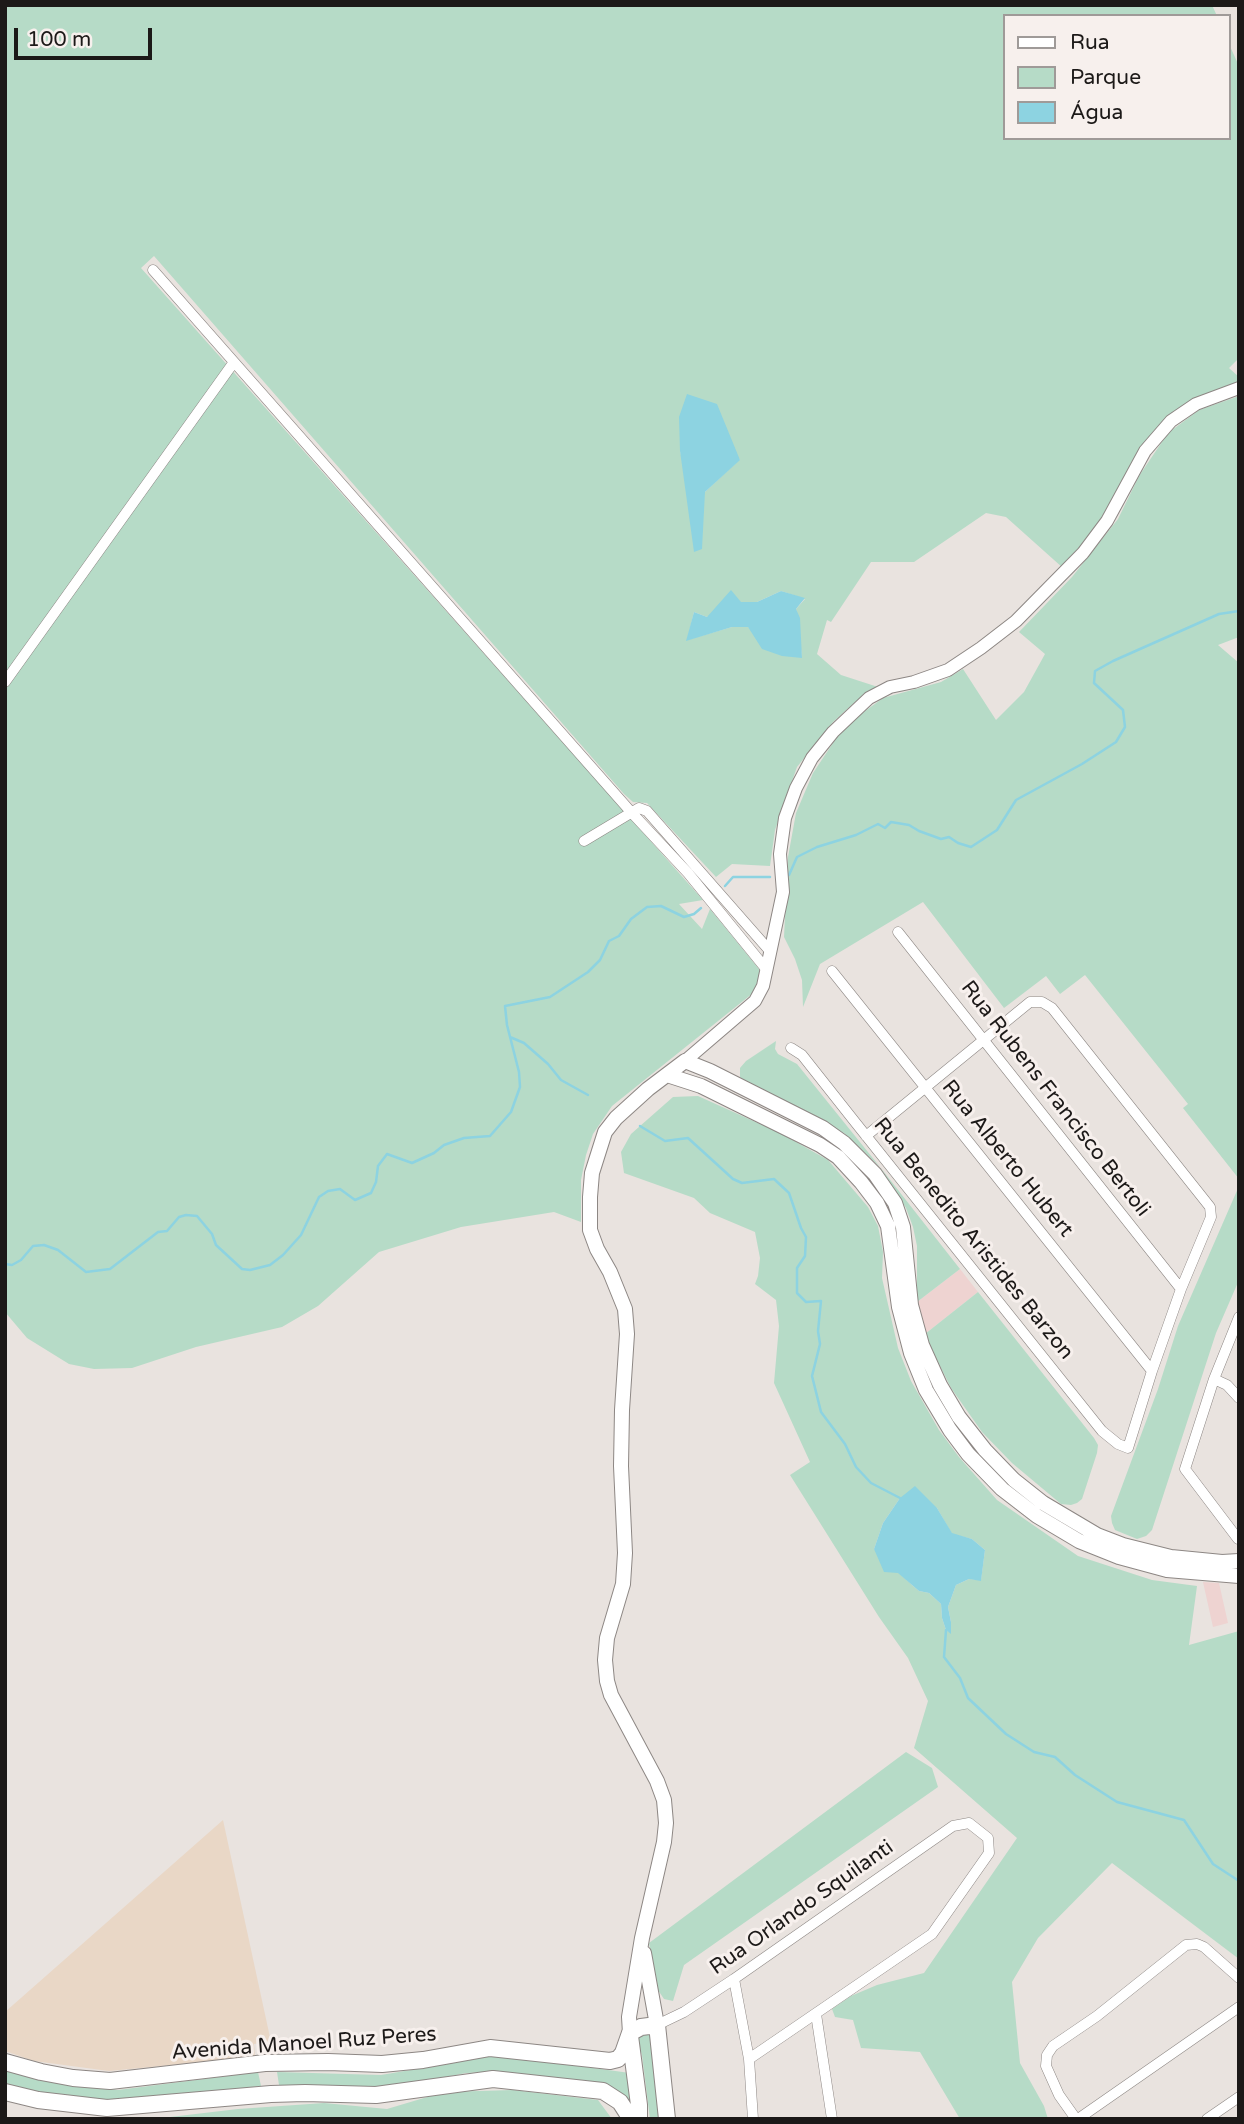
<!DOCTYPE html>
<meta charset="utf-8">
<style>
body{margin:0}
#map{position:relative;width:1244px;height:2124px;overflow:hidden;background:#e9e3df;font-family:"Varela Round",sans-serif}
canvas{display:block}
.frame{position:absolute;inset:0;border:7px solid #1c1918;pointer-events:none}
.legend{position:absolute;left:1003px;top:14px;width:228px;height:126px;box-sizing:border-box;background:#f7f0ed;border:2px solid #9f9a98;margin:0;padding:9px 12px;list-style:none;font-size:21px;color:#1c1918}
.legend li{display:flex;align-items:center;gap:14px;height:35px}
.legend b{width:35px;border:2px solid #9f9a98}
.scale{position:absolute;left:14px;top:28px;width:138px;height:32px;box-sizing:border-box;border:4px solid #1c1918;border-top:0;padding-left:9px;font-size:21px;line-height:24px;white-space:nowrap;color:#1c1918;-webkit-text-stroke:5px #f7f0ed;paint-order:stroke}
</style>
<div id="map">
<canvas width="1244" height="2124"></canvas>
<div class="frame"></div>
<ul class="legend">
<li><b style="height:9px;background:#fff"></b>Rua</li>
<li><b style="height:19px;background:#b6dbc7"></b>Parque</li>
<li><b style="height:19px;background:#8dd3e1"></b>Água</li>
</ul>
<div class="scale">100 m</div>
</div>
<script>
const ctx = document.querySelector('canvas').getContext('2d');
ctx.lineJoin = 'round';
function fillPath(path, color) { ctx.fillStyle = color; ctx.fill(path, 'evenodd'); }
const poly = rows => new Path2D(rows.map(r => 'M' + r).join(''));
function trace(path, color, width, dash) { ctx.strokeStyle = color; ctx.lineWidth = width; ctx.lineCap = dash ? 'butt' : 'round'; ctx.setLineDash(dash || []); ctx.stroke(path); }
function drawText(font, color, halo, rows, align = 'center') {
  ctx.font = font + ' "Varela Round",sans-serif'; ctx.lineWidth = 6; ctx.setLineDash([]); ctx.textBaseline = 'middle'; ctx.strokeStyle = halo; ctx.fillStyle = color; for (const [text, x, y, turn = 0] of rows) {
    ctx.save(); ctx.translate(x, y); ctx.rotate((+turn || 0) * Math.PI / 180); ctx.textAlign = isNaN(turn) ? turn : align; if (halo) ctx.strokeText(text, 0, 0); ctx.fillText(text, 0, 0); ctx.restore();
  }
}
fillPath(poly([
 [960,1269,978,1292,925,1334,917,1302],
 [1203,1582,1219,1583,1228,1623,1213,1627]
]), '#eed3d1');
fillPath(poly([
 [223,1820,271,2042,254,2044,255,2057,109,2071,34,2061,5,2051,5,2012]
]), '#e9d7c6');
fillPath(poly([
 [5,5,1212,5,1217,16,1004,16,1004,138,1228,138,1228,42,1239,66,1239,358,1229,368,1239,377,1239,382,1174,412,1152,434,1128,471,1110,509,1063,568,1006,517,986,513,914,562,871,562,831,622,827,620,817,654,841,675,878,687,855,702,833,722,797,767,775,830,770,866,732,864,716,877,647,803,633,802,624,794,154,256,141,268,703,900,679,904,702,929,710,909,759,969,759,983,753,993,612,1106,593,1134,586,1155,581,1180,581,1222,554,1212,461,1227,379,1252,318,1306,282,1327,196,1347,132,1368,94,1369,69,1364,27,1338,5,1312],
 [680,451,740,459,705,492,683,463],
 [781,591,805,599,796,609,802,657,748,627,732,627,687,640,694,612,707,617,741,602,757,602],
 [1239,396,1239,637,1218,645,1239,663,1239,1179,1183,1108,1188,1104,1085,975,1060,994,1046,976,1004,1008,923,902,820,964,803,1007,802,980,795,959,784,937,788,857,796,813,813,773,837,737,861,714,883,698,941,682,963,669,996,720,1024,692,1045,654,1019,632,1072,577,1118,519,1139,476,1168,433,1199,410],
 [776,1041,775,1049,778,1054,797,1064,880,1167,960,1269,917,1302,917,1246,913,1227,906,1208,880,1167,844,1133,746,1085,740,1077,740,1068,746,1061],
 [698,1096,780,1133,828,1160,868,1207,878,1226,883,1252,882,1278,898,1348,911,1381,939,1430,959,1457,997,1500,1078,1556,1152,1580,1197,1586,1189,1645,1239,1631,1239,1959,1112,1863,1038,1938,1012,1982,1020,2063,1044,2106,1048,2119,960,2119,920,2052,861,2048,853,2020,835,2017,832,2009,851,1996,877,1985,924,1973,1017,1838,914,1748,928,1701,908,1658,879,1617,790,1475,810,1462,774,1383,779,1326,776,1300,755,1284,758,1276,760,1258,755,1232,710,1213,694,1198,624,1173,621,1152,631,1134,673,1097],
 [900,1498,937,1508,952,1534,972,1539,985,1550,981,1580,969,1579,956,1585,948,1607,951,1622,951,1633,946,1630,942,1618,941,1604,929,1593,919,1591,912,1585,874,1549,883,1523],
 [1239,1186,1239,1280,1216,1333,1152,1530,1146,1536,1137,1539,1115,1530,1112,1523,1111,1516,1158,1389,1178,1326],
 [978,1292,1094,1438,1098,1445,1097,1453,1082,1499,1077,1503,1071,1505,1061,1504,1012,1463,982,1432,951,1388,936,1358,925,1334],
 [906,1752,932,1768,938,1787,684,1965,673,2001,664,1999,658,1990,649,1943],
 [650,2033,652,2036,661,2119,650,2119,642,2055,636,2035],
 [505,2056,630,2073,635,2114,623,2094,603,2084,491,2072,466,2073,406,2085,376,2088,279,2085,277,2072,381,2075,487,2057],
 [5,2070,34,2079,118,2090,258,2072,261,2086,222,2091,96,2102,38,2092,5,2083],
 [513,2090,598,2100,612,2119,153,2119,238,2109,324,2103,387,2109,444,2092]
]), '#b6dbc7');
fillPath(poly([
 [687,394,717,404,740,460,705,492,702,549,694,552,680,451,679,417],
 [731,590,741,602,757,602,781,591,805,598,796,609,800,618,802,658,782,656,762,649,748,627,732,627,686,641,694,612,707,617],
 [915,1486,937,1508,952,1533,972,1539,985,1550,981,1581,969,1579,956,1585,948,1607,951,1622,951,1634,946,1630,942,1618,941,1604,929,1593,919,1591,898,1573,884,1572,874,1549,883,1523,900,1498]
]), '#8dd3e1');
trace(poly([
 [789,875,797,857,817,847,856,835,878,824,885,828,891,822,909,825,919,831,941,839,949,837,958,843,971,847,997,830,1016,800,1082,764,1116,742,1125,727,1123,710,1094,683,1095,671,1113,661,1219,614,1239,611],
 [725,886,733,877,770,877],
 [510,1037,524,1043,548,1064,561,1080,588,1095],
 [640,1126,665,1141,688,1138,733,1179,742,1183,774,1179,789,1193,801,1228,806,1237,805,1256,797,1268,797,1293,806,1302,821,1301,818,1331,820,1344,812,1376,821,1412,845,1444,856,1467,871,1483,900,1498],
 [5,1264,12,1265,21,1260,33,1246,44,1245,58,1250,86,1272,110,1269,158,1232,167,1231,179,1217,186,1215,197,1216,212,1234,216,1245,242,1269,250,1270,270,1265,283,1255,301,1235,319,1197,328,1191,340,1189,355,1200,371,1193,376,1182,378,1166,387,1154,412,1163,434,1153,444,1145,464,1138,490,1136,511,1112,520,1087,519,1072,507,1025,505,1006,550,997,588,972,600,960,609,941,619,936,631,919,647,907,661,906,684,917,694,914,701,908],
 [946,1630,944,1657,960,1678,968,1698,1006,1734,1034,1752,1055,1757,1075,1775,1117,1802,1184,1820,1213,1864,1239,1881]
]), '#8dd3e1', 2.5);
const minor = poly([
 [153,270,234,362],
 [5,682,234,362,631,812,688,873,767,970],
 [584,841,639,808,647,811,769,950],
 [898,932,1181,1289],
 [832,971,1152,1371],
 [791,1048,802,1055,855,1122,1102,1431,1118,1444,1128,1448,1152,1371,1181,1289,1211,1217,1210,1207,1052,1008,1042,1002,1030,1002,866,1136],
 [1214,1379,1227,1385,1239,1398],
 [1238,1539,1185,1469,1214,1379,1239,1317],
 [734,1979,749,2059,753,2119],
 [816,2014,832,2119],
 [657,2025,684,2012,734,1979,953,1826,969,1823,988,1838,989,1853,932,1934,749,2059],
 [1076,2119,1059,2095,1046,2066,1047,2055,1053,2046,1097,2016,1186,1945,1197,1944,1204,1947,1239,1978],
 [1078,2119,1239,2007],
 [1207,2119,1239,2097]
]);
const tertiary = poly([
 [685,1061,755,1001,763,986,783,892,780,854,785,818,796,788,812,758,833,732,869,698,890,687,914,682,948,670,981,648,1016,621,1083,553,1107,521,1145,451,1171,421,1196,404,1239,388]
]);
const secondary = poly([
 [667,1075,701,1086,820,1145,838,1157,861,1182,877,1203,888,1226,899,1307,911,1353,926,1390,950,1430,968,1454,1002,1489,1037,1516,1079,1541,1119,1557,1167,1570,1239,1576],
 [644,1953,657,2025],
 [630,2033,629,2017,642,1938,664,1842,666,1823,664,1800,657,1781,611,1695,607,1681,605,1660,607,1638,623,1584,625,1553,621,1466,622,1410,627,1334,625,1309,610,1272,597,1249,590,1230,590,1197,592,1173,605,1132,616,1118,648,1089,685,1061,710,1071,823,1128,844,1143,875,1174,895,1203,903,1227,911,1305,922,1345,940,1385,959,1417,985,1450,1014,1480,1043,1503,1097,1535,1123,1545,1171,1557,1222,1562,1239,1561]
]);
const primary = poly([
 [630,2033,641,2027,657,2025,667,2119],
 [630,2036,639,2105,639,2119],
 [5,2062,41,2072,73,2078,110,2081,265,2063,328,2062,382,2064,423,2060,490,2048,610,2061,618,2059,623,2053,630,2033],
 [5,2092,38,2100,107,2108,271,2094,305,2093,376,2095,493,2079,603,2091,620,2102,631,2119]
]);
trace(minor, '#8d8784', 11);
trace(tertiary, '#8d8784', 14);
trace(secondary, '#8d8784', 16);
trace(primary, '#8d8784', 18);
trace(minor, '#fff', 10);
trace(tertiary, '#fff', 12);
trace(secondary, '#fff', 14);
trace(primary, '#fff', 16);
drawText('21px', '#1c1918', '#f7f0ed', [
 ["Rua Rubens Francisco Bertoli",1055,1099,52],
 ["Rua Alberto Hubert",1007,1159,51],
 ["Rua Benedito Aristides Barzon",973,1239,51],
 ["Rua Orlando Squilanti",802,1908,-35],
 ["Avenida Manoel Ruz Peres",304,2044,-4]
]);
</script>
